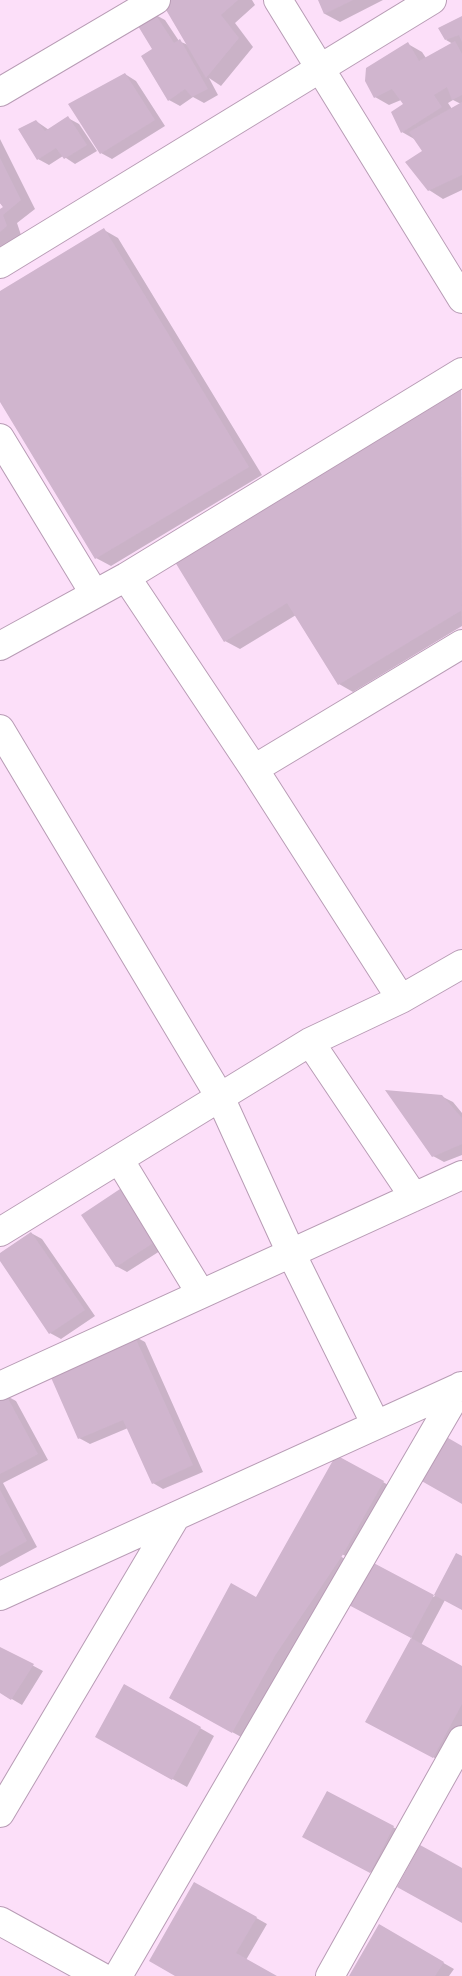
<!DOCTYPE html>
<style>
body{margin:0}
canvas{display:block;background:#fcdff9}
</style>
<canvas width="462" height="1976"></canvas>
<script>
const ctx = document.querySelector('canvas').getContext('2d');
ctx.lineJoin = 'round';
function fillPath(path, color) { ctx.fillStyle = color; ctx.fill(path, 'evenodd'); }
const poly = rows => new Path2D(rows.map(r => 'M' + r).join(''));
function trace(path, color, width, dash) { ctx.strokeStyle = color; ctx.lineWidth = width; ctx.lineCap = dash ? 'butt' : 'round'; ctx.setLineDash(dash || []); ctx.stroke(path); }
fillPath(poly([
 [170,0,252,0,255,5,235,23,253,47,221,86,209,78,218,95,204,103,193,97,180,106,169,100,153,50,154,14,165,20,179,41,188,45],
 [319,0,383,0,340,22,325,14],
 [462,17,462,190,443,199,429,190,423,151,416,140,402,132,405,104,401,100,389,105,375,97,408,44,422,52,426,58,453,44,446,40],
 [453,100,461,104,452,109,448,103],
 [125,74,136,81,165,126,112,159,101,153],
 [68,118,79,124,97,151,75,164,63,156,49,165,38,159,36,121,49,130],
 [0,139,35,209,17,223,21,235,0,250,0,210,4,208,0,203],
 [104,230,118,238,262,475,111,566,96,558,0,400,0,292],
 [461,389,462,626,353,692,339,684,296,615,240,649,225,641,177,562],
 [441,1096,453,1102,462,1113,462,1155,444,1162,433,1156],
 [82,1215,171,1244,127,1272,116,1266],
 [31,1233,42,1239,95,1316,61,1339,50,1333,0,1259,0,1254],
 [134,1336,145,1342,203,1472,163,1489,153,1483,128,1428,90,1444,79,1438],
 [5,1395,16,1401,48,1460,3,1483,37,1547,0,1567,0,1398],
 [337,1456,397,1490,357,1563,354,1561,286,1660,243,1738,170,1698,232,1585,256,1598,296,1531,300,1534,302,1532,297,1529],
 [309,1536,349,1558,347,1560,309,1539],
 [457,1555,462,1557,462,1609,445,1600,421,1645,462,1667,462,1730,444,1763,367,1722,412,1638,357,1608,369,1561,434,1597],
 [0,1648,43,1671,22,1705,0,1692],
 [200,1728,214,1736,187,1787,111,1745],
 [327,1792,404,1833,381,1878,314,1842],
 [194,1883,267,1924,246,1960,275,1976,177,1976],
 [379,1926,454,1969,449,1976,350,1976]
]), '#0003');
fillPath(poly([
 [167,0,238,0,221,15,239,38,206,78,162,3],
 [318,0,353,0,324,14],
 [154,12,174,43,180,39,208,89,192,97,185,89,168,101,141,56,152,49,135,21],
 [462,16,462,42,459,35,445,40,438,28],
 [455,41,462,54,462,95,452,100,447,87,434,95,442,107,401,133,391,112,403,104,392,89,374,98,365,81,366,68,408,42,419,61],
 [125,73,155,120,100,154,68,104],
 [462,102,462,175,428,191,405,162,422,151,409,132],
 [68,116,87,145,64,159,56,148,37,160,18,129,36,120,45,131],
 [0,158,21,200,3,215,7,226,0,232,0,209,3,207,0,203],
 [104,228,249,467,95,559,0,402,0,291],
 [461,388,462,610,338,685,287,603,224,642,175,562],
 [385,1090,442,1095,462,1118,462,1144,432,1157],
 [126,1185,161,1238,116,1267,81,1215],
 [31,1232,85,1310,49,1334,0,1261,0,1253],
 [134,1335,193,1465,152,1484,123,1420,78,1439,49,1373],
 [5,1393,38,1454,0,1474,0,1396],
 [436,1431,462,1446,462,1504,411,1475],
 [336,1455,384,1481,342,1556,276,1654,232,1733,169,1698,231,1583,256,1597],
 [0,1490,27,1541,0,1556],
 [456,1553,462,1556,462,1610,434,1595],
 [368,1560,434,1595,411,1638,345,1603],
 [411,1638,462,1666,462,1704,433,1758,365,1722],
 [0,1647,34,1664,11,1700,0,1693],
 [124,1684,201,1727,172,1780,95,1737],
 [327,1791,394,1826,370,1873,302,1837],
 [420,1845,462,1868,462,1923,397,1887],
 [194,1882,257,1917,236,1953,277,1976,175,1976,149,1961],
 [379,1924,444,1962,435,1976,349,1976]
]), '#d0b5ce');
const minor = poly([
 [278,0,462,299],
 [0,92,156,0],
 [0,264,432,0],
 [0,438,94,593],
 [126,577,254,769,401,999],
 [0,646,126,577,462,372],
 [0,729,220,1097,291,1253,376,1425],
 [254,769,462,644],
 [310,1042,414,1197],
 [119,1159,201,1294],
 [0,1232,310,1042,401,999,462,964],
 [0,1386,462,1175],
 [0,1596,462,1386],
 [0,1813,176,1516],
 [0,1921,100,1976],
 [118,1976,461,1386],
 [330,1976,462,1740]
]);
trace(minor, '#b89cb5', 30);
trace(minor, '#fff', 28);
</script>
